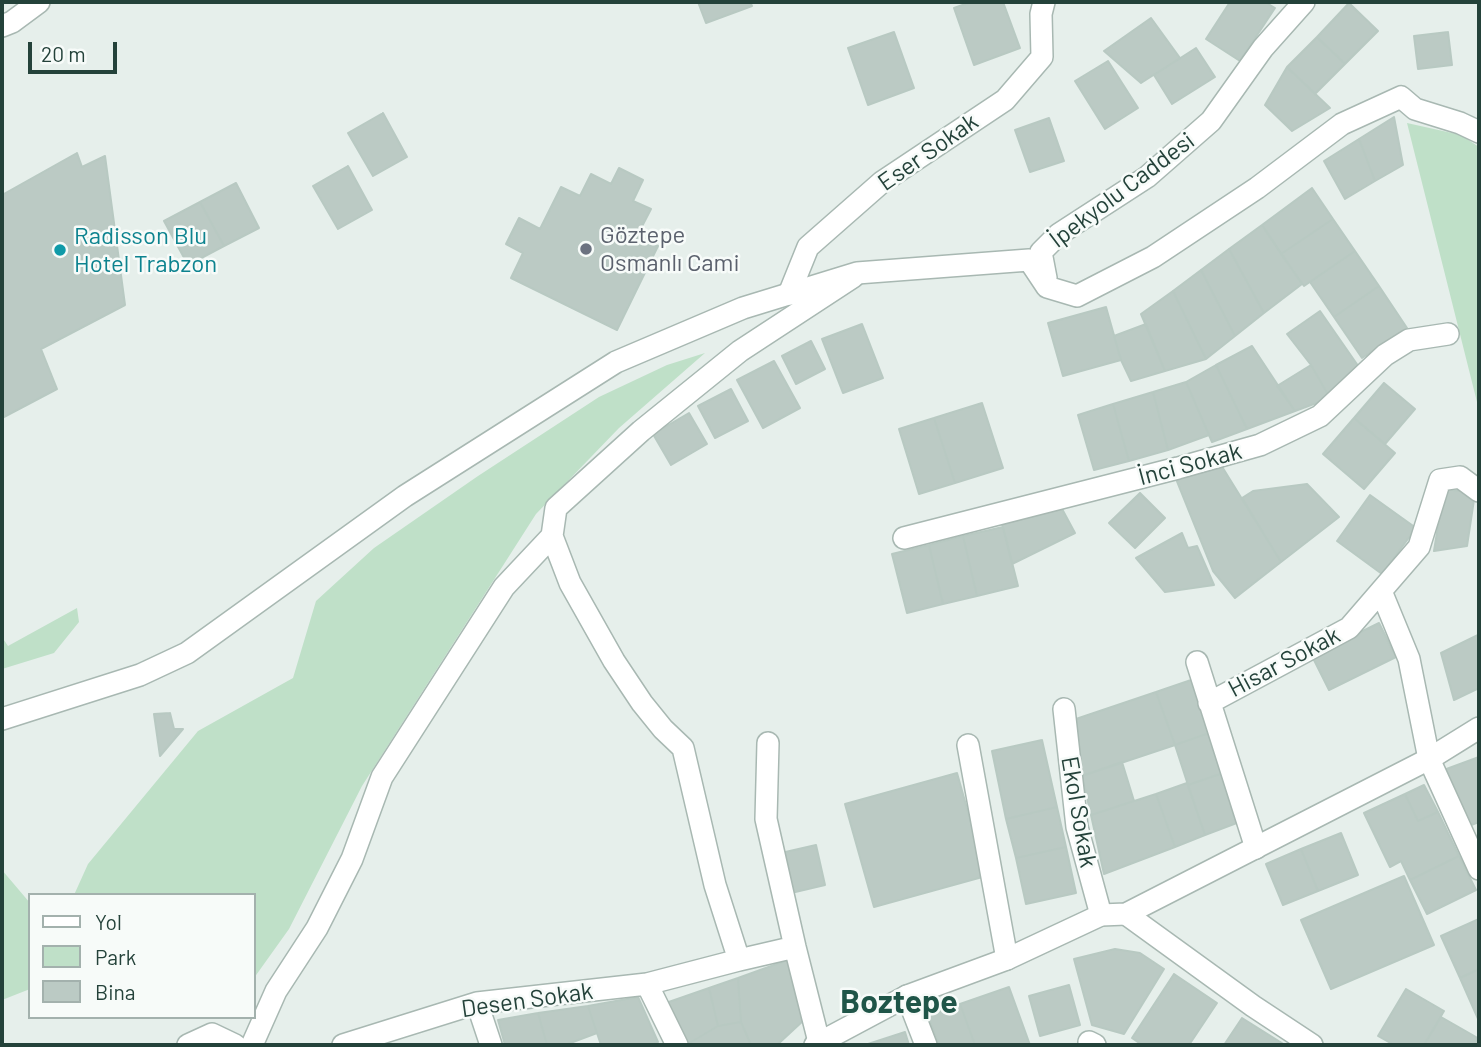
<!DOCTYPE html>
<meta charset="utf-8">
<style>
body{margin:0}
#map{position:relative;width:1481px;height:1047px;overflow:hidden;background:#e6efeb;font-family:Barlow,sans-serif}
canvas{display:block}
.frame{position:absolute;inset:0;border:4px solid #24423a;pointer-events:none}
.legend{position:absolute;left:28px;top:893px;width:228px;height:126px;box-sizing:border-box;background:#f7fbf9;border:2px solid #a3b1ad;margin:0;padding:9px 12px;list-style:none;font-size:21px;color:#24423a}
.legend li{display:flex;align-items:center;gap:14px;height:35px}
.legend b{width:35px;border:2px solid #a3b1ad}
.scale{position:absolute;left:28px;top:42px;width:89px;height:32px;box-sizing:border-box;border:4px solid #24423a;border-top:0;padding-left:9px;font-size:21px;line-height:24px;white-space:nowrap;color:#24423a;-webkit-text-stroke:5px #f7fbf9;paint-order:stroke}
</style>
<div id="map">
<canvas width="1481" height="1047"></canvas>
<div class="frame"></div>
<ul class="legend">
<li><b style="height:9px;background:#fff"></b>Yol</li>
<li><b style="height:19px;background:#bfe0c8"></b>Park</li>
<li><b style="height:19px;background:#bbcac4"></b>Bina</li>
</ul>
<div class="scale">20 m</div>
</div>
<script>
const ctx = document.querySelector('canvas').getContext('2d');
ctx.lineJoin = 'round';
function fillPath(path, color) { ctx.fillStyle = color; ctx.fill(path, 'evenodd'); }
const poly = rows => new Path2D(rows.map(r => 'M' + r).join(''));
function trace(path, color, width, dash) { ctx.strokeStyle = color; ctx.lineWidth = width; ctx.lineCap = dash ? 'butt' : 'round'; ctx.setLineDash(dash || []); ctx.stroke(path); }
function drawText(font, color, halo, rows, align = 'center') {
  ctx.font = font + ' Barlow,sans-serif'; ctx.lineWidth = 5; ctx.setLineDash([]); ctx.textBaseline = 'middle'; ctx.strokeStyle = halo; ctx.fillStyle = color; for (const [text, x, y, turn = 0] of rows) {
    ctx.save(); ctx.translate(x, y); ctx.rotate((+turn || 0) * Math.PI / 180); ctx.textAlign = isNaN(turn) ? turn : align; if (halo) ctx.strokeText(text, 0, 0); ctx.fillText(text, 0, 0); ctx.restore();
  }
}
fillPath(poly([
 [1407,123,1461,135,1479,147,1479,410],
 [705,353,619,428,536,514,362,786,289,929,254,978,254,895,74,895,88,864,198,731,293,678,316,601,374,548,478,476,599,397,667,365],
 [77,608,79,622,54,653,2,669,2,637,8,646],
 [2,870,30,903,30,989,2,1000]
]), '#bfe0c8');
const building = poly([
 [698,2,750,2,752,6,706,23,698,2],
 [971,2,1003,2,1020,48,974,65,954,8,971,2],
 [1230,2,1265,2,1275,8,1240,61,1206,39,1230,2],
 [1349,3,1378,31,1345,64,1317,37,1349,3],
 [1151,18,1180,58,1141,83,1104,51,1151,18],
 [894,32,914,88,868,105,848,48,894,32],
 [1448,32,1452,65,1418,69,1414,36,1448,32],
 [1317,37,1345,64,1315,94,1287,67,1317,37],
 [1196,48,1215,77,1172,104,1154,75,1196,48],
 [1108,61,1138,108,1105,129,1075,81,1108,61],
 [1287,67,1330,108,1292,131,1265,105,1287,67],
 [383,113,407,157,373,176,348,133,383,113],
 [1394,117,1403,165,1375,181,1359,139,1394,117],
 [1049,118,1064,161,1030,172,1015,130,1049,118],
 [1359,139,1375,181,1345,199,1324,161,1359,139],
 [77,153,82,167,105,156,125,305,41,349,57,389,2,418,2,195,77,153],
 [348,166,372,210,338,229,313,186,348,166],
 [619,168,643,180,633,201,651,209,637,236,658,246,617,330,511,278,523,253,506,244,519,218,540,229,561,187,580,196,591,174,611,184,619,168],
 [236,183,259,228,224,246,200,202,236,183],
 [1312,188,1333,219,1281,254,1262,225,1312,188],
 [200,202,224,246,188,265,164,221,200,202],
 [1333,219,1355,251,1304,286,1281,254,1333,219],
 [1262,225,1302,284,1264,313,1229,249,1262,225],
 [1229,249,1264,313,1235,336,1201,270,1229,249],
 [1355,251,1379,286,1334,317,1310,282,1355,251],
 [1201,270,1235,336,1206,359,1173,291,1201,270],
 [1379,286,1407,328,1362,358,1334,317,1379,286],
 [1173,291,1206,359,1165,371,1141,314,1173,291],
 [1106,307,1121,360,1063,376,1048,323,1106,307],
 [1320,311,1361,370,1330,398,1311,365,1287,334,1320,311],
 [862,324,883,378,843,393,822,339,862,324],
 [1146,324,1165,371,1131,381,1121,360,1114,336,1146,324],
 [811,341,825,369,796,384,782,356,811,341],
 [1252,346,1295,411,1247,429,1216,365,1252,346],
 [774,361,800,408,763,428,737,380,774,361],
 [1216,365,1247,429,1212,442,1186,382,1216,365],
 [1311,365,1330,398,1295,411,1277,386,1311,365],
 [1186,382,1209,435,1168,450,1153,392,1186,382],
 [1384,383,1415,409,1385,444,1354,418,1384,383],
 [731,389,748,421,715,438,698,406,731,389],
 [1153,392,1168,450,1129,461,1113,404,1153,392],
 [982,403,1003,468,955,483,934,418,982,403],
 [1113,404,1129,461,1094,470,1078,415,1113,404],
 [689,413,707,444,671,465,653,434,689,413],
 [934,418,955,483,919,494,899,429,934,418],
 [1354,418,1395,453,1364,489,1323,454,1354,418],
 [1221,465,1281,562,1235,598,1213,571,1176,479,1221,465],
 [1307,484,1339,517,1281,562,1242,498,1253,491,1307,484],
 [1444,489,1475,493,1467,546,1434,551,1444,489],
 [1140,493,1165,518,1135,548,1109,523,1140,493],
 [1370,495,1416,528,1382,574,1337,541,1370,495],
 [1061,507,1075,533,1012,564,1001,520,1061,507],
 [1003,527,1018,586,977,596,963,536,1003,527],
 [1182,533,1188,548,1197,546,1214,585,1165,592,1136,558,1182,533],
 [963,536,977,596,943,604,929,545,963,536],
 [929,545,943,604,907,613,892,554,929,545],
 [1379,623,1396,657,1329,690,1312,656,1379,623],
 [1478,635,1479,688,1454,700,1441,653,1478,635],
 [1194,679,1212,732,1175,745,1156,692,1194,679],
 [1156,692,1175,745,1082,776,1070,721,1156,692],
 [170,713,174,729,183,729,160,756,154,714,170,713],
 [1212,732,1226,772,1188,785,1175,745,1212,732],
 [1042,740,1057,807,1006,819,992,751,1042,740],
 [1479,757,1479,822,1466,827,1441,771,1479,757],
 [1122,762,1134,801,1091,815,1082,776,1122,762],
 [1226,772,1242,821,1205,835,1188,785,1226,772],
 [957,773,986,876,874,907,845,804,957,773],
 [1187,783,1205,835,1175,847,1156,794,1187,783],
 [1424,785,1438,812,1418,821,1405,794,1424,785],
 [1156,794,1175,847,1104,874,1091,815,1156,794],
 [1405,794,1418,821,1438,812,1459,856,1410,880,1401,861,1390,867,1364,813,1405,794],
 [1057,807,1066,847,1016,858,1006,819,1057,807],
 [1341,833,1358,875,1318,891,1301,849,1341,833],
 [816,845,825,885,791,893,781,853,816,845],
 [1066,847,1076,893,1026,904,1016,858,1066,847],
 [1301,849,1318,891,1283,905,1266,864,1301,849],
 [1459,856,1476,890,1427,914,1410,880,1459,856],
 [1404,876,1434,945,1331,989,1301,920,1404,876],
 [1479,919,1479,969,1460,978,1441,936,1479,919],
 [1115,949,1140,953,1164,969,1124,1034,1092,1025,1074,959,1115,949],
 [788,960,804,1020,777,1045,751,1045,741,1022,738,978,788,960],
 [1479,969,1479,1021,1460,978,1479,969],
 [1174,974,1217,1003,1189,1045,1142,1045,1132,1038,1174,974],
 [738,978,741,1022,718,1026,709,988,738,978],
 [1069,985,1080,1025,1040,1036,1029,996,1069,985],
 [1009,987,1030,1045,975,1045,960,1004,1009,987],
 [709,988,718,1026,688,1044,663,1004,709,988],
 [1406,989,1444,1011,1424,1045,1394,1045,1378,1036,1406,989],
 [638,997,658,1042,651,1045,601,1045,588,1006,638,997],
 [960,1004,975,1045,939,1045,928,1016,960,1004],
 [588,1006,597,1033,565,1045,547,1045,538,1013,588,1006],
 [538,1013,547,1045,505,1045,498,1020,538,1013],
 [1441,1017,1476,1037,1479,1045,1424,1045,1441,1017],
 [1242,1018,1285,1045,1224,1045,1242,1018],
 [741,1022,751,1045,688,1044,718,1026,741,1022],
 [905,1032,909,1045,865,1045,905,1032]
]);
fillPath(building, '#bbcac4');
trace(building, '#b8c9c2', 2);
const minor = poly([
 [2,26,12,22,39,2],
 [789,294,808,247,882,182,1005,100,1042,57,1041,14,1044,2],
 [904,538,1178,468,1260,445,1320,416,1385,355,1409,340,1448,334],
 [1381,591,1409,659,1429,759,1479,869],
 [1197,662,1256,848],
 [1209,703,1349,628,1419,547,1440,480,1460,477,1479,491],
 [1064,709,1077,827,1101,915],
 [768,743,766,819,795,947,819,1042],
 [968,745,1007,959],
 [1126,914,1253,1006,1312,1045],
 [739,960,795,947],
 [647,984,677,1045],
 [907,996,926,1045],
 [477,1003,491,1045],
 [1089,1042,1095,1045],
 [188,1045,212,1034,235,1045],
 [252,1045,276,991,317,928,352,859,382,777,504,587,552,536,556,508,641,431,740,351,853,277],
 [343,1045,477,1003,647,984,739,960,715,885,683,748,663,729,642,703,614,661,570,583,552,536]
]);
const tertiary = poly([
 [1046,278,1041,252,1059,234,1147,177,1211,121,1263,48,1304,2],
 [2,719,140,675,187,653,405,496,616,362,743,308,857,273,1029,260,1047,287,1077,296,1153,257,1257,188,1342,124,1401,97,1415,109,1460,123,1479,132],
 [815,1045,907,996,1007,959,1101,915,1126,914,1429,759,1479,728]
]);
trace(minor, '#a8b8b2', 24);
trace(tertiary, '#a8b8b2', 24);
trace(minor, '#fff', 21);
trace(tertiary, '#fff', 21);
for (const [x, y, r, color] of [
 [586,249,7,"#6b7280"],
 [60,250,7,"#0f9aa8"]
]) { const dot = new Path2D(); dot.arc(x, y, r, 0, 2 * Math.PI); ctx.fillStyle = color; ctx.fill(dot); trace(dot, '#f7fbf9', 2.5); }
drawText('24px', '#24423a', '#f7fbf9', [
 ["Eser Sokak",928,152,-35],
 ["İpekyolu Caddesi",1122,190,-37],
 ["İnci Sokak",1190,464,-15],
 ["Hisar Sokak",1284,662,-28],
 ["Ekol Sokak",1079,812,80],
 ["Desen Sokak",527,1000,-8]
]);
drawText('24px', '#5b616d', '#f7fbf9', [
 ["Göztepe",600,235],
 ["Osmanlı Cami",600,263]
], 'left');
drawText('24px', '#0d838f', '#f7fbf9', [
 ["Radisson Blu",74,236],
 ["Hotel Trabzon",74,264]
], 'left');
drawText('bold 32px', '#1f5548', '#f7fbf9', [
 ["Boztepe",899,1002]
]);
</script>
